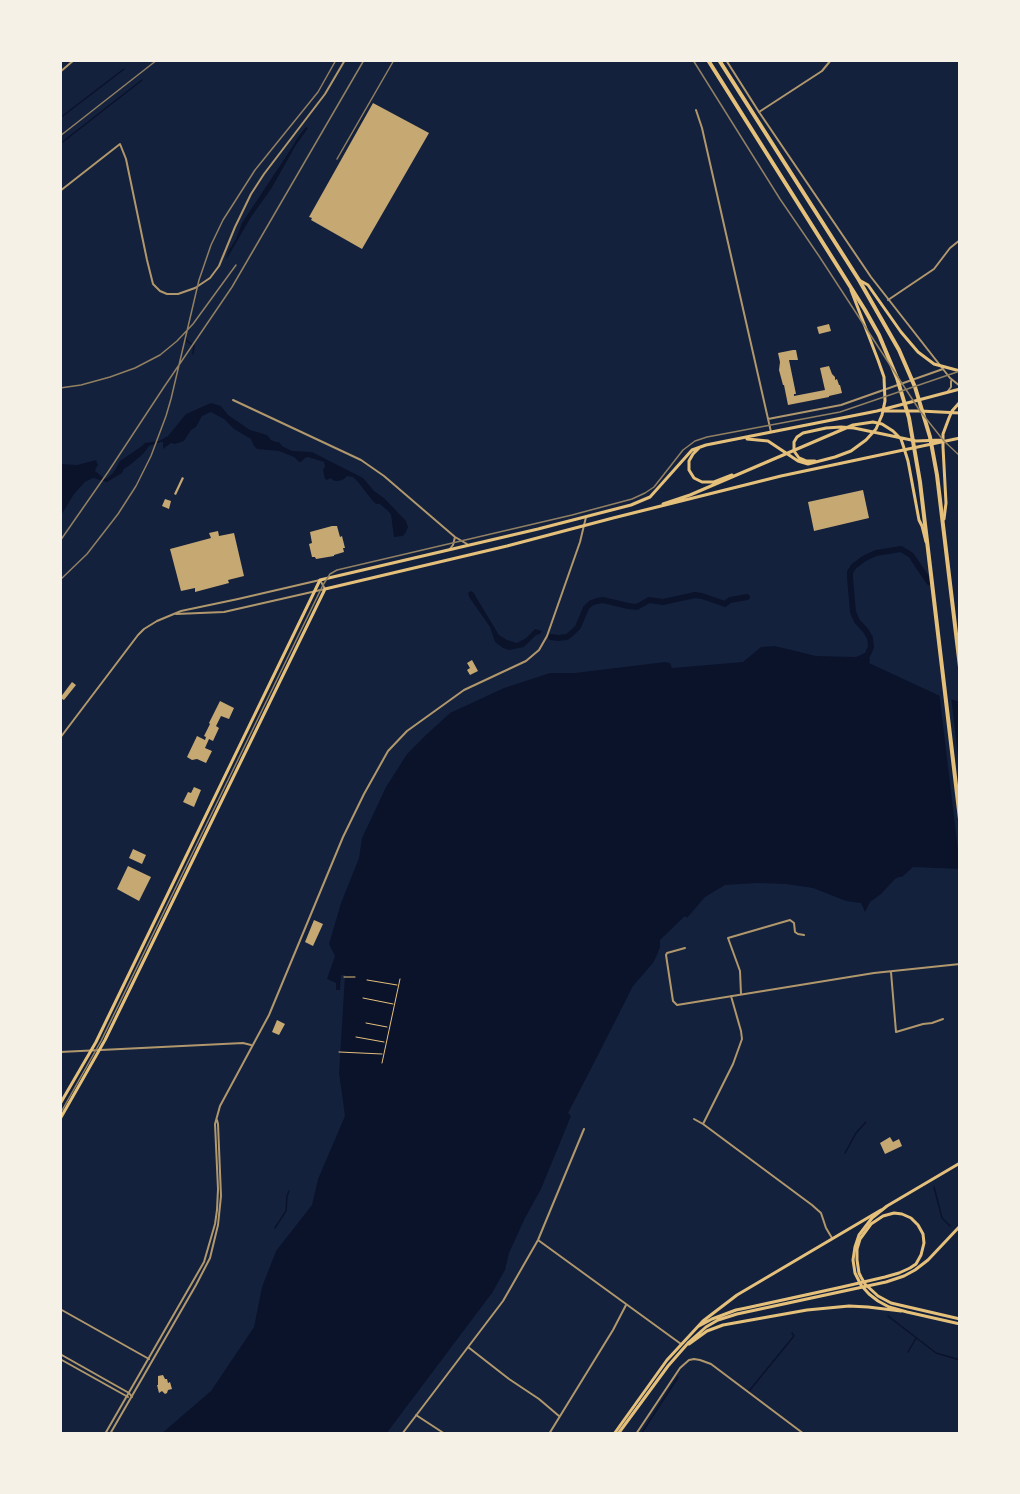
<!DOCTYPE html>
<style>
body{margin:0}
#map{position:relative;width:1020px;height:1494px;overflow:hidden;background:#14213d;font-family:"Noto Serif",serif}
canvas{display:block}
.frame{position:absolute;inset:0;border:62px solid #f6f1e7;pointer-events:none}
</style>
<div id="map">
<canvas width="1020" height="1494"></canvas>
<div class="frame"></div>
</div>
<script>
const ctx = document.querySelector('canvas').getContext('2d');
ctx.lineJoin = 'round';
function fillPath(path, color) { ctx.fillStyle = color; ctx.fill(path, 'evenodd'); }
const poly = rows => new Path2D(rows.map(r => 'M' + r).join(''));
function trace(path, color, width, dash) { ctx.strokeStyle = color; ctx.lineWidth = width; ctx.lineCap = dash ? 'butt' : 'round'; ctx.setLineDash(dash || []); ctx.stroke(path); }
fillPath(poly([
 [306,127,308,128,296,145,271,189,251,217,226,260,228,252,236,239,242,223,287,155,298,137],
 [211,403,221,406,228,415,250,430,267,435,271,440,276,442,279,442,282,446,292,451,312,452,363,478,374,491,384,498,406,521,408,527,406,532,403,536,394,537,391,515,389,512,380,504,376,504,372,500,358,482,353,477,347,476,344,479,339,481,335,481,330,478,327,480,325,479,323,470,325,466,324,462,308,457,305,458,301,462,299,462,294,457,279,451,257,449,254,446,251,439,234,429,224,419,211,412,202,416,196,427,191,430,184,441,175,444,171,443,163,449,163,442,161,442,149,446,143,454,130,465,124,469,122,473,107,482,93,478,85,482,74,494,60,517,60,464,77,465,96,460,98,465,96,468,95,471,105,479,107,478,113,473,120,461,142,446,145,443,159,441,168,436,186,414],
 [471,591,473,592,499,635,507,640,517,643,526,638,535,629,542,631,540,634,536,635,524,647,509,650,503,648,495,642,490,627,469,597,468,593],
 [775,646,816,656,856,657,865,653,866,658,870,659,869,663,938,695,960,702,960,869,913,867,902,877,899,877,895,879,881,894,870,902,865,912,861,903,846,901,813,888,786,884,757,883,725,885,705,897,687,918,685,916,660,940,660,947,657,955,653,963,633,986,596,1059,568,1113,571,1116,541,1189,525,1218,509,1253,505,1270,492,1293,386,1434,161,1434,211,1391,254,1327,262,1287,276,1251,312,1205,318,1179,345,1116,339,1073,345,975,341,975,340,990,336,990,336,983,327,979,335,956,329,944,341,903,359,858,362,838,386,787,407,754,426,735,450,713,504,688,550,673,575,673,665,662,670,663,672,668,743,662,761,647]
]), '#0b132b');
fillPath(poly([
 [939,691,951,696,960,774,960,867]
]), '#14213d');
trace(poly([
 [60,118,124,69],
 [60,144,142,80],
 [186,337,186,340,194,346,193,354],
 [845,1153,856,1133,866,1122],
 [934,1187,942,1218,950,1226],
 [275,1228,286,1211,287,1196,289,1191],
 [888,1316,936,1353,960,1360],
 [908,1352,916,1338],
 [749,1391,794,1336,792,1333],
 [641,1434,678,1377]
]), '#0b132b', 1.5);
trace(poly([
 [551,637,558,638,567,637,572,633,578,627,586,608,591,603,597,601,603,600,628,606,637,607,649,600,663,602,695,595,702,596,725,604,730,600,747,597],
 [864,665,866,658,871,647,870,638,866,631,857,621,853,612,850,578,850,572,854,566,865,558,876,553,901,549,911,555,929,582]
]), '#0b132b', 6);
fillPath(poly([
 [373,103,429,133,362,249,311,220,312,218,309,217],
 [829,324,831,331,819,334,817,327],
 [793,350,796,350,798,360,789,360,796,394,794,394,794,396,825,390,820,368,829,366,832,374,835,377,835,380,837,379,839,385,840,385,842,393,829,396,829,397,788,405,784,385,783,385,779,370,780,362,778,353],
 [182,477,184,478,176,495,174,494],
 [863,490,869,518,814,531,808,502],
 [165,499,171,501,169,509,162,506],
 [332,526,337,526,340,537,342,536,345,548,343,548,344,552,334,555,334,556,316,559,315,557,312,557,309,544,312,543,310,532],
 [218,531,219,536,234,533,244,576,228,580,229,583,195,592,195,588,181,591,170,549,211,538,209,533],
 [472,660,478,671,470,675,467,670,470,668,467,663],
 [72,682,76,685,64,700,60,698],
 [220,701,234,708,229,719,221,716,216,726,219,728,213,741,209,739,205,748,212,751,206,763,197,759,192,760,187,757,197,736,205,740,206,737,204,736,210,724,209,723],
 [194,787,201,790,194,807,183,802,188,792,191,793],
 [133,849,146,855,142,864,129,858],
 [128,866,151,877,139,901,117,889],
 [314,920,323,924,313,946,305,942],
 [277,1020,285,1024,279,1035,272,1032],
 [890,1137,893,1142,899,1139,902,1146,885,1154,880,1143],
 [163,1375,165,1379,167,1379,168,1383,170,1382,172,1389,168,1390,167,1393,165,1394,162,1391,159,1393,157,1385,158,1385,158,1376]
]), '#c6a872');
trace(poly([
 [344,977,355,977],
 [367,980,397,985],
 [363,998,393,1004],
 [366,1023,387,1027],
 [356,1037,384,1042],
 [339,1052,382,1054],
 [382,1063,400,979]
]), '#e5c07b', 1);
trace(poly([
 [60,72,74,60],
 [696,110,702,128,771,432],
 [759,112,822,71,831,60],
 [60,191,120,144,126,159,147,260,153,284,160,291,167,294,178,294,195,288,210,278,219,266,235,227,251,194,264,174,325,94,345,60],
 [888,300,934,269,950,248,960,240],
 [233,400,361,460,384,476,455,537,467,544],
 [768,419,841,405,943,369],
 [449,550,453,545,455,537],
 [685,948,667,953,666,955,673,1001,677,1005,874,973,960,964],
 [891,972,896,1032,923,1024,932,1023,943,1019],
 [741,994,740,971,728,938,790,920,794,923,795,932,798,934,804,935],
 [60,1052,243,1043,251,1045],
 [694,1119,703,1124,812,1205,821,1213,826,1228,832,1238],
 [703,1124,733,1064,742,1039,741,1031,731,996],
 [538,1240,681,1344],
 [60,1309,149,1359],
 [468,1347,509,1379,539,1399,559,1416],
 [60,1354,129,1393,132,1397],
 [60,1359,128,1397],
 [416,1415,445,1434],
 [105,1434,204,1262,215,1224,217,1210,218,1189,215,1124,220,1106,269,1015,343,837,364,794,388,751,407,731,464,690,526,661,539,650,547,636,580,542,586,517],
 [110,1434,196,1285,210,1258,218,1225,221,1196,218,1124,217,1120],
 [402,1434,503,1301,538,1240,584,1129],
 [549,1434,613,1330,626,1305],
 [636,1434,680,1368,689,1360,694,1359,700,1360,711,1364,804,1434]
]), '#b1986c', 2);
trace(poly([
 [726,60,759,112,871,277,950,378,960,386],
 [948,391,951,387,951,381],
 [60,738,138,635,144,629,157,621,181,611,238,599,320,580,325,589,224,612,176,614]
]), '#b1986c', 2);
trace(poly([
 [699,1326,712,1319,736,1310,746,1308,842,1287,885,1277,899,1273,910,1268,916,1264,921,1255,924,1243,923,1234,918,1225,911,1218,902,1214,894,1213,883,1216,871,1224,860,1239,857,1249,857,1260,859,1273,861,1277,865,1284,878,1296,891,1303,960,1319],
 [689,1344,707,1331,723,1325,807,1310,849,1306,868,1307,901,1311],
 [614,1434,667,1360,703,1321,737,1295,881,1210],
 [618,1434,668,1366,689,1342,706,1327,718,1320,737,1314,886,1282,904,1276,915,1270,928,1260,960,1226]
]), '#e5c07b', 3);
trace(poly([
 [859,280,868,285,901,332,918,352,934,364,960,371],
 [884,411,920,411,960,413],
 [747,439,768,441,798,461,808,464,835,457,851,451,866,440,876,429,882,415,885,401,884,377,878,360,851,290],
 [699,448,693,454,689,461,689,470,694,478,702,482,714,482,732,475],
 [815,461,806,461,799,458,794,451,794,442,797,437,803,433,826,428,841,427,854,428,916,441,942,440],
 [663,504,690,495,853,425,873,422,882,424,893,431,901,439,903,445,908,461,919,520,922,526,926,542],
 [944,519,946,503,943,447,943,434,949,418,952,411,960,402],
 [60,1104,96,1042,320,580,538,529,631,505,650,497,692,450,706,445,877,411,960,389],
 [60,1119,105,1040,325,589,507,546,613,518,781,476,960,438],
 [960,1163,887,1206,872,1218,859,1235,855,1247,853,1260,855,1273,861,1285,869,1294,878,1301,889,1307,907,1312,960,1324]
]), '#e5c07b', 3);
trace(poly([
 [708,60,865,310,879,335,897,378,909,418,920,482,960,819],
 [719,60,859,280,899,350,915,387,930,437,937,475,960,667]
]), '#e5c07b', 4);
trace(poly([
 [60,1114,101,1041,323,585,330,574,337,570,572,515,632,499,645,493,654,487,683,450,695,441,707,437,840,412,960,371]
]), '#918062', 1.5);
trace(poly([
 [693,60,780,199,819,256,920,411,944,441,960,456],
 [60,136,157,60],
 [337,159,394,60],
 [60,388,81,385,110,377,135,368,160,355,177,341,193,324,236,265],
 [60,541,108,472,164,387,232,287,364,60],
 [60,580,87,554,118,514,136,486,151,456,166,416,171,399,199,280,211,245,223,220,255,170,318,92,336,60]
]), '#918062', 1.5);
</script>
